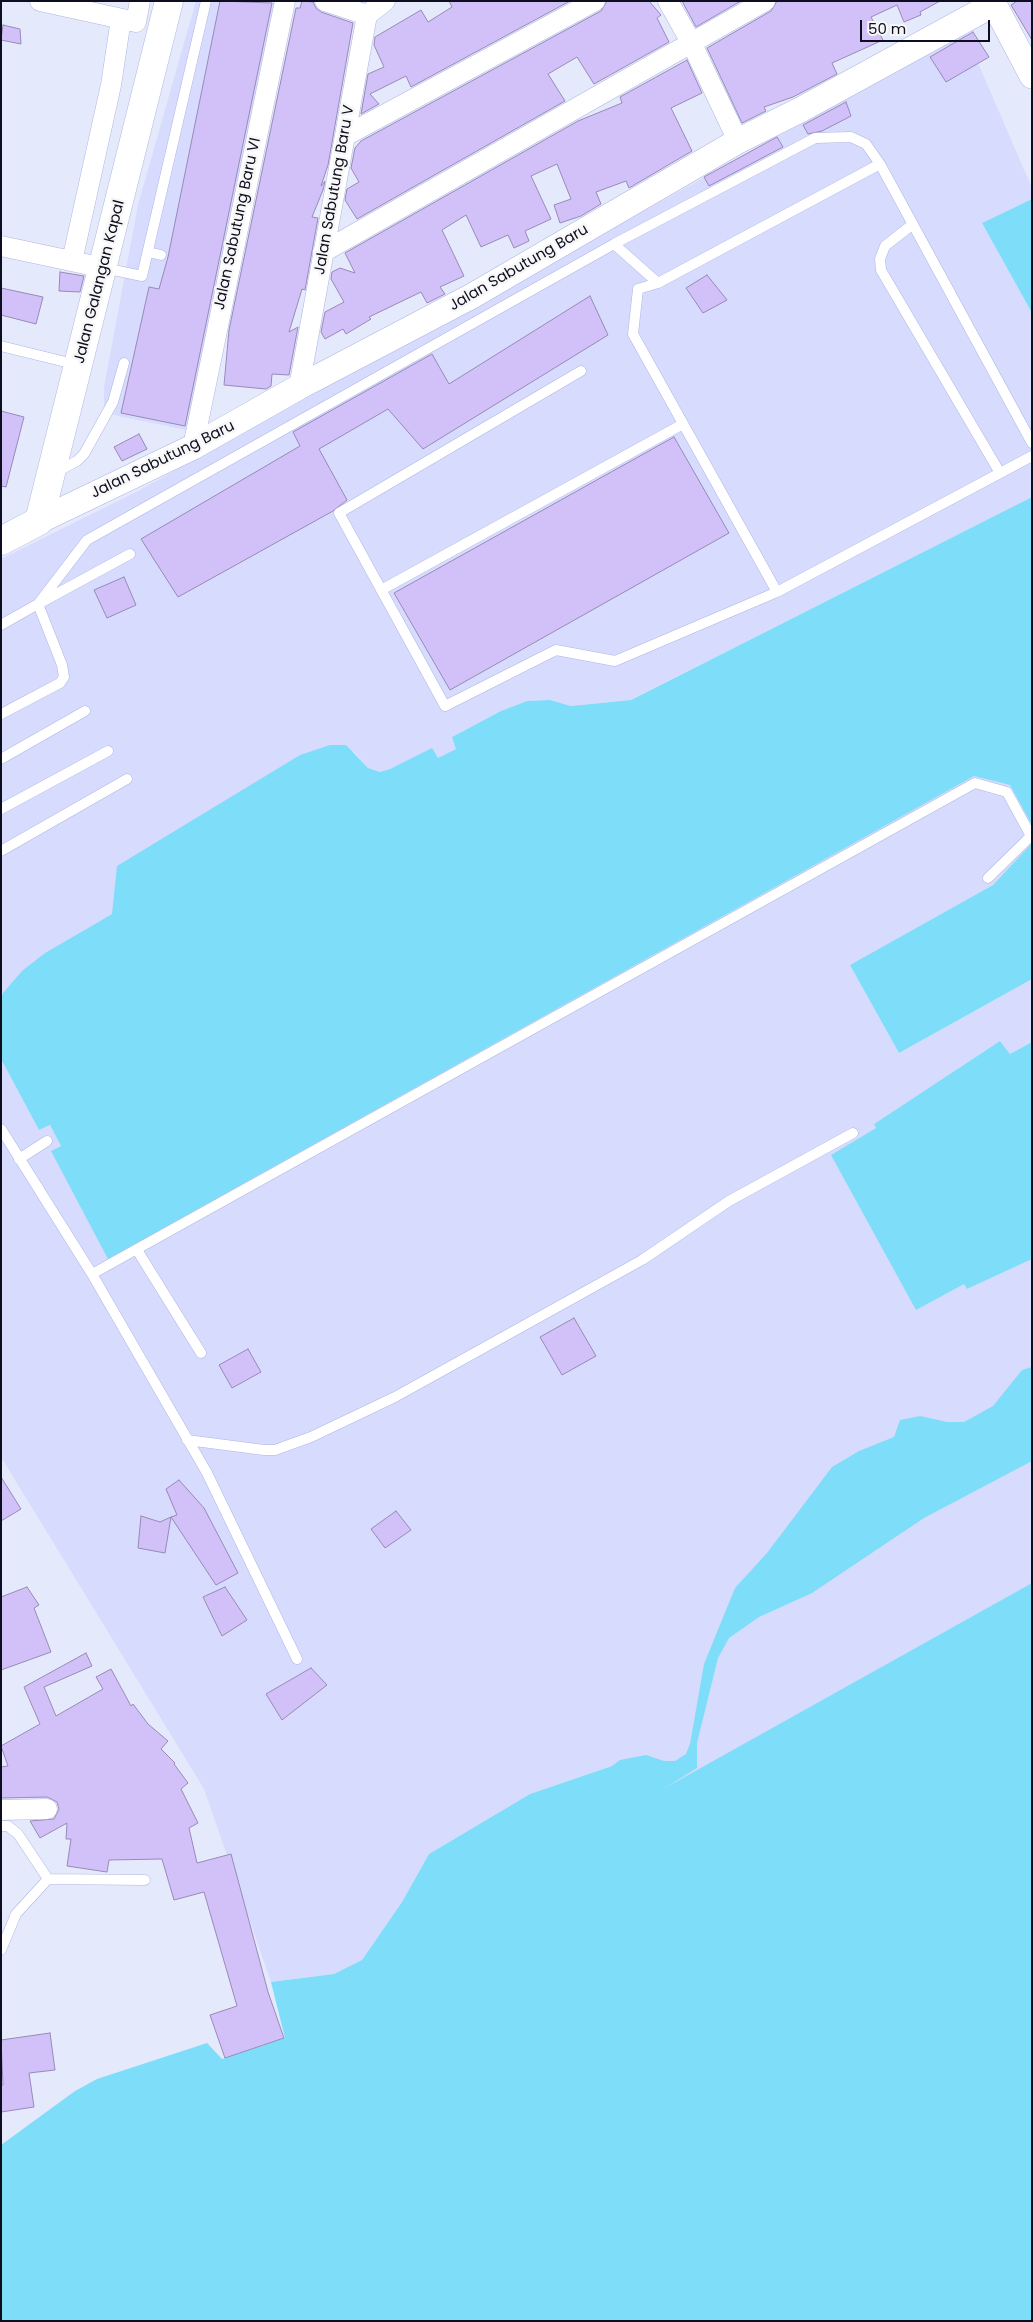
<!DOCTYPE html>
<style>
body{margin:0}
#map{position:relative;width:1033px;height:2322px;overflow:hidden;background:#e5e9fc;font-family:Poppins,sans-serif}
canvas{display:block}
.frame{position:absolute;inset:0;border:2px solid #0c0d1e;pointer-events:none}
.scale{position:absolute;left:860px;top:20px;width:130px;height:22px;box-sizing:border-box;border:2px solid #0c0d1e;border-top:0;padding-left:6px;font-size:15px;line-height:18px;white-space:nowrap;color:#0c0d1e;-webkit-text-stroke:4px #f7f7f7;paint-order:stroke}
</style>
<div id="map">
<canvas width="1033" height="2322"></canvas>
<div class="frame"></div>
<div class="scale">50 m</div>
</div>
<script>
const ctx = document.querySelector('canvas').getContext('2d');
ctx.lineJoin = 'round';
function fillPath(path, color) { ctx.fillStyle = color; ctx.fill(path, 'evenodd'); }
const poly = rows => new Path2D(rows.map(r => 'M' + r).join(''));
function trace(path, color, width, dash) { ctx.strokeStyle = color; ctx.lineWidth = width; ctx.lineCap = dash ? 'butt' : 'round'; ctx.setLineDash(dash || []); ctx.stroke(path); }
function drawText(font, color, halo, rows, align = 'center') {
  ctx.font = font + ' Poppins,sans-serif'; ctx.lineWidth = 5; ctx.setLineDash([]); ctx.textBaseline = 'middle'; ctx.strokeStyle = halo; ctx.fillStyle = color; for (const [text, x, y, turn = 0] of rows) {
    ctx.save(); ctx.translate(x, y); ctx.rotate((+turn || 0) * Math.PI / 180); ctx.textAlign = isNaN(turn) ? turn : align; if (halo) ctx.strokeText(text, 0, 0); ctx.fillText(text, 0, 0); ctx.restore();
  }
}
fillPath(poly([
 [196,1,285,1,191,431,104,413,104,387,138,205],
 [965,33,1032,188,1032,199,982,223,1032,313,1032,497,630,700,571,706,550,700,527,701,501,711,452,737,457,749,437,759,431,749,390,769,380,772,368,768,354,752,112,914,45,953,3,993,1,999,1,559,138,491],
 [974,776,1010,785,1032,825,1032,843,993,885,851,965,899,1053,1032,979,1032,1042,1010,1054,1000,1041,874,1124,967,1289,1032,1259,1032,1583,663,1790,612,1766,530,1794,429,1854,402,1902,362,1960,334,1974,271,1982,204,1789,1,1457,1,1059,39,1130,50,1125,61,1146,51,1151]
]), '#d7dcfe');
fillPath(poly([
 [1032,199,1032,313,982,223],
 [1032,497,1032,825,1010,785,974,776,108,1259,51,1151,61,1146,50,1125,39,1130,1,1059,1,999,3,993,22,971,45,953,112,914,117,866,300,755,330,745,346,745,368,768,380,772,390,769,432,748,438,758,456,749,452,737,501,711,527,701,550,700,571,706,631,700],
 [1032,843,1032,979,899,1053,850,965,993,885],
 [1000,1041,1010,1054,1032,1042,1032,1259,967,1289,964,1284,916,1310,831,1155,876,1128,874,1124],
 [1032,1367,1032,1461,924,1518,812,1593,759,1617,729,1638,718,1658,697,1743,697,1768,663,1789,1032,1583,1032,2321,1,2321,1,2145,75,2091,97,2079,207,2043,222,2059,285,2038,271,1982,334,1974,362,1960,402,1902,429,1854,530,1794,612,1766,620,1760,646,1755,664,1761,675,1761,686,1754,690,1744,704,1664,735,1588,767,1553,832,1467,859,1451,894,1437,900,1420,920,1416,947,1422,964,1422,993,1406,1022,1370]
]), '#7eddf8');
const building = poly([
 [220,1,272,3,185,426,121,413,149,287,159,289,168,257,220,1],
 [302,1,313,2,316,8,321,12,353,23,328,165,321,186,325,181,323,190,312,217,318,218,305,290,302,289,289,332,298,327,289,375,272,374,271,386,266,389,224,385,229,330,296,8,300,8,302,1],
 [449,1,570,1,411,87,406,76,370,94,379,104,361,114,368,74,384,67,374,45,375,37,421,10,428,22,452,7,449,1],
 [607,1,649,1,661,15,657,18,669,42,594,84,577,57,548,74,565,101,357,219,345,200,347,189,359,182,351,168,355,148,361,141,601,11,607,1],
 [682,1,741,1,696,27,682,1],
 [777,1,940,1,920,12,921,15,904,22,897,5,871,17,883,40,832,63,837,74,793,97,764,107,766,111,742,123,707,48,771,11,777,1],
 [1017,1,1032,1,1032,40,1011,5,1017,1],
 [3,25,20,29,21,44,1,40,3,25],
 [973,32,989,57,946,82,930,57,973,32],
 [687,60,702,93,671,108,692,151,629,188,626,181,596,192,601,204,581,216,560,223,554,205,571,199,557,164,531,176,551,219,525,231,529,241,514,248,508,235,481,247,466,215,442,230,464,276,440,287,445,294,427,303,421,292,369,317,371,319,346,334,343,329,325,339,321,332,325,312,344,302,331,279,332,272,340,268,355,273,345,253,578,121,622,103,620,97,687,60],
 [846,102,851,116,822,131,808,134,803,125,846,102],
 [777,137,783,147,709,186,704,177,777,137],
 [60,272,84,276,80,292,59,291,60,272],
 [707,275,727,300,703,313,686,288,707,275],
 [1,288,43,297,36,324,1,315,1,288],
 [590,296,608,335,423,449,388,409,319,449,347,500,333,511,178,597,141,539,300,446,293,432,432,354,449,384,590,296],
 [1,411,24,417,6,487,1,486,1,411],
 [139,434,147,449,122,461,114,447,139,434],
 [674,437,729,533,450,690,394,593,674,437],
 [124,577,136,605,107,618,94,590,124,577],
 [574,1318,596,1356,562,1375,540,1337,574,1318],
 [248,1349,261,1372,232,1388,219,1365,248,1349],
 [1,1477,21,1509,1,1521,1,1477],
 [179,1480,204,1508,238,1573,216,1585,171,1517,177,1515,166,1489,179,1480],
 [396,1511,411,1530,385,1548,371,1529,396,1511],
 [141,1516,160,1522,171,1517,165,1553,138,1548,141,1516],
 [27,1587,39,1605,34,1608,51,1652,1,1670,1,1597,27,1587],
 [225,1587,247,1620,222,1636,203,1597,225,1587],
 [86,1653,92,1666,44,1687,56,1716,103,1689,96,1677,111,1669,131,1706,133,1704,148,1724,168,1741,161,1749,175,1763,174,1764,188,1783,181,1789,198,1823,189,1828,197,1863,231,1854,268,1992,284,2038,225,2058,210,2015,237,2006,204,1892,174,1900,162,1859,109,1860,107,1872,67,1866,71,1839,66,1839,67,1823,40,1838,30,1821,54,1819,59,1809,57,1802,47,1797,1,1798,1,1767,8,1766,1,1746,40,1724,24,1687,86,1653],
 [311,1668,327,1685,282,1720,266,1694,311,1668],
 [50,2033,55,2070,29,2073,34,2107,1,2112,1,2085,3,2085,1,2040,50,2033]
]);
fillPath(building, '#d2c1f9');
trace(building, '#978ab7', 1);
const service = poly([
 [913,224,885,246,880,259,881,270,1000,473],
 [614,244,658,283,880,164],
 [148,252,161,255],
 [104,268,142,276,206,1],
 [658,283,638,289,633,334,777,592],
 [1,346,78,365],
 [581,371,339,513,445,706,556,650,615,661,777,592,1032,456],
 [56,472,77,461,84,454,113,402,124,363],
 [381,590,683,424],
 [1,625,38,604,87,540,614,244,815,138,851,137,866,144,880,164,1032,443],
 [1,714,60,683,64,677,62,665,38,604,130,554],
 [1,759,85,711],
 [1,809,108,751],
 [1,851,127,779],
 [1,1129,92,1274,207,1473,297,1659],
 [19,1159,47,1141],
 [137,1250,201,1353],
 [92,1274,975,783,1007,792,1031,836,988,878],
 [187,1440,264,1450,275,1450,311,1437,395,1397,642,1260,729,1201,853,1133],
 [1,1826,8,1826,18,1834,48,1879,145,1880],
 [1,1950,16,1914,48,1879]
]);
const minor = poly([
 [40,1,136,22,140,1],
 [325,1,367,15],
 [668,1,691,42,738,141],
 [345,136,595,1],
 [1,246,104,268],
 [323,252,765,1],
 [72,261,111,85,121,19],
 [299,387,367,15,385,1],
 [193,447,285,1],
 [1,1810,47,1809]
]);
const tertiary = poly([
 [39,521,193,447,299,387,472,296,738,141,802,109,994,4,1032,76]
]);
const secondary = poly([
 [1,541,39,521,169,1]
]);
trace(service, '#aeb5e3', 11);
trace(minor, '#aeb5e3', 21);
trace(tertiary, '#aeb5e3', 26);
trace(secondary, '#aeb5e3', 29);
trace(service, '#fff', 10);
trace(minor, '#fff', 20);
trace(tertiary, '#fff', 25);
trace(secondary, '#fff', 28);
drawText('15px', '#0c0d1e', '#f7f7f7', [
 ["Jalan Sabutung Baru V",335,190,-80],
 ["Jalan Sabutung Baru VI",238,224,-78],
 ["Jalan Sabutung Baru",519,268,-30],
 ["Jalan Galangan Kapal",100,282,-76],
 ["Jalan Sabutung Baru",163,460,-26]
]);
</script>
